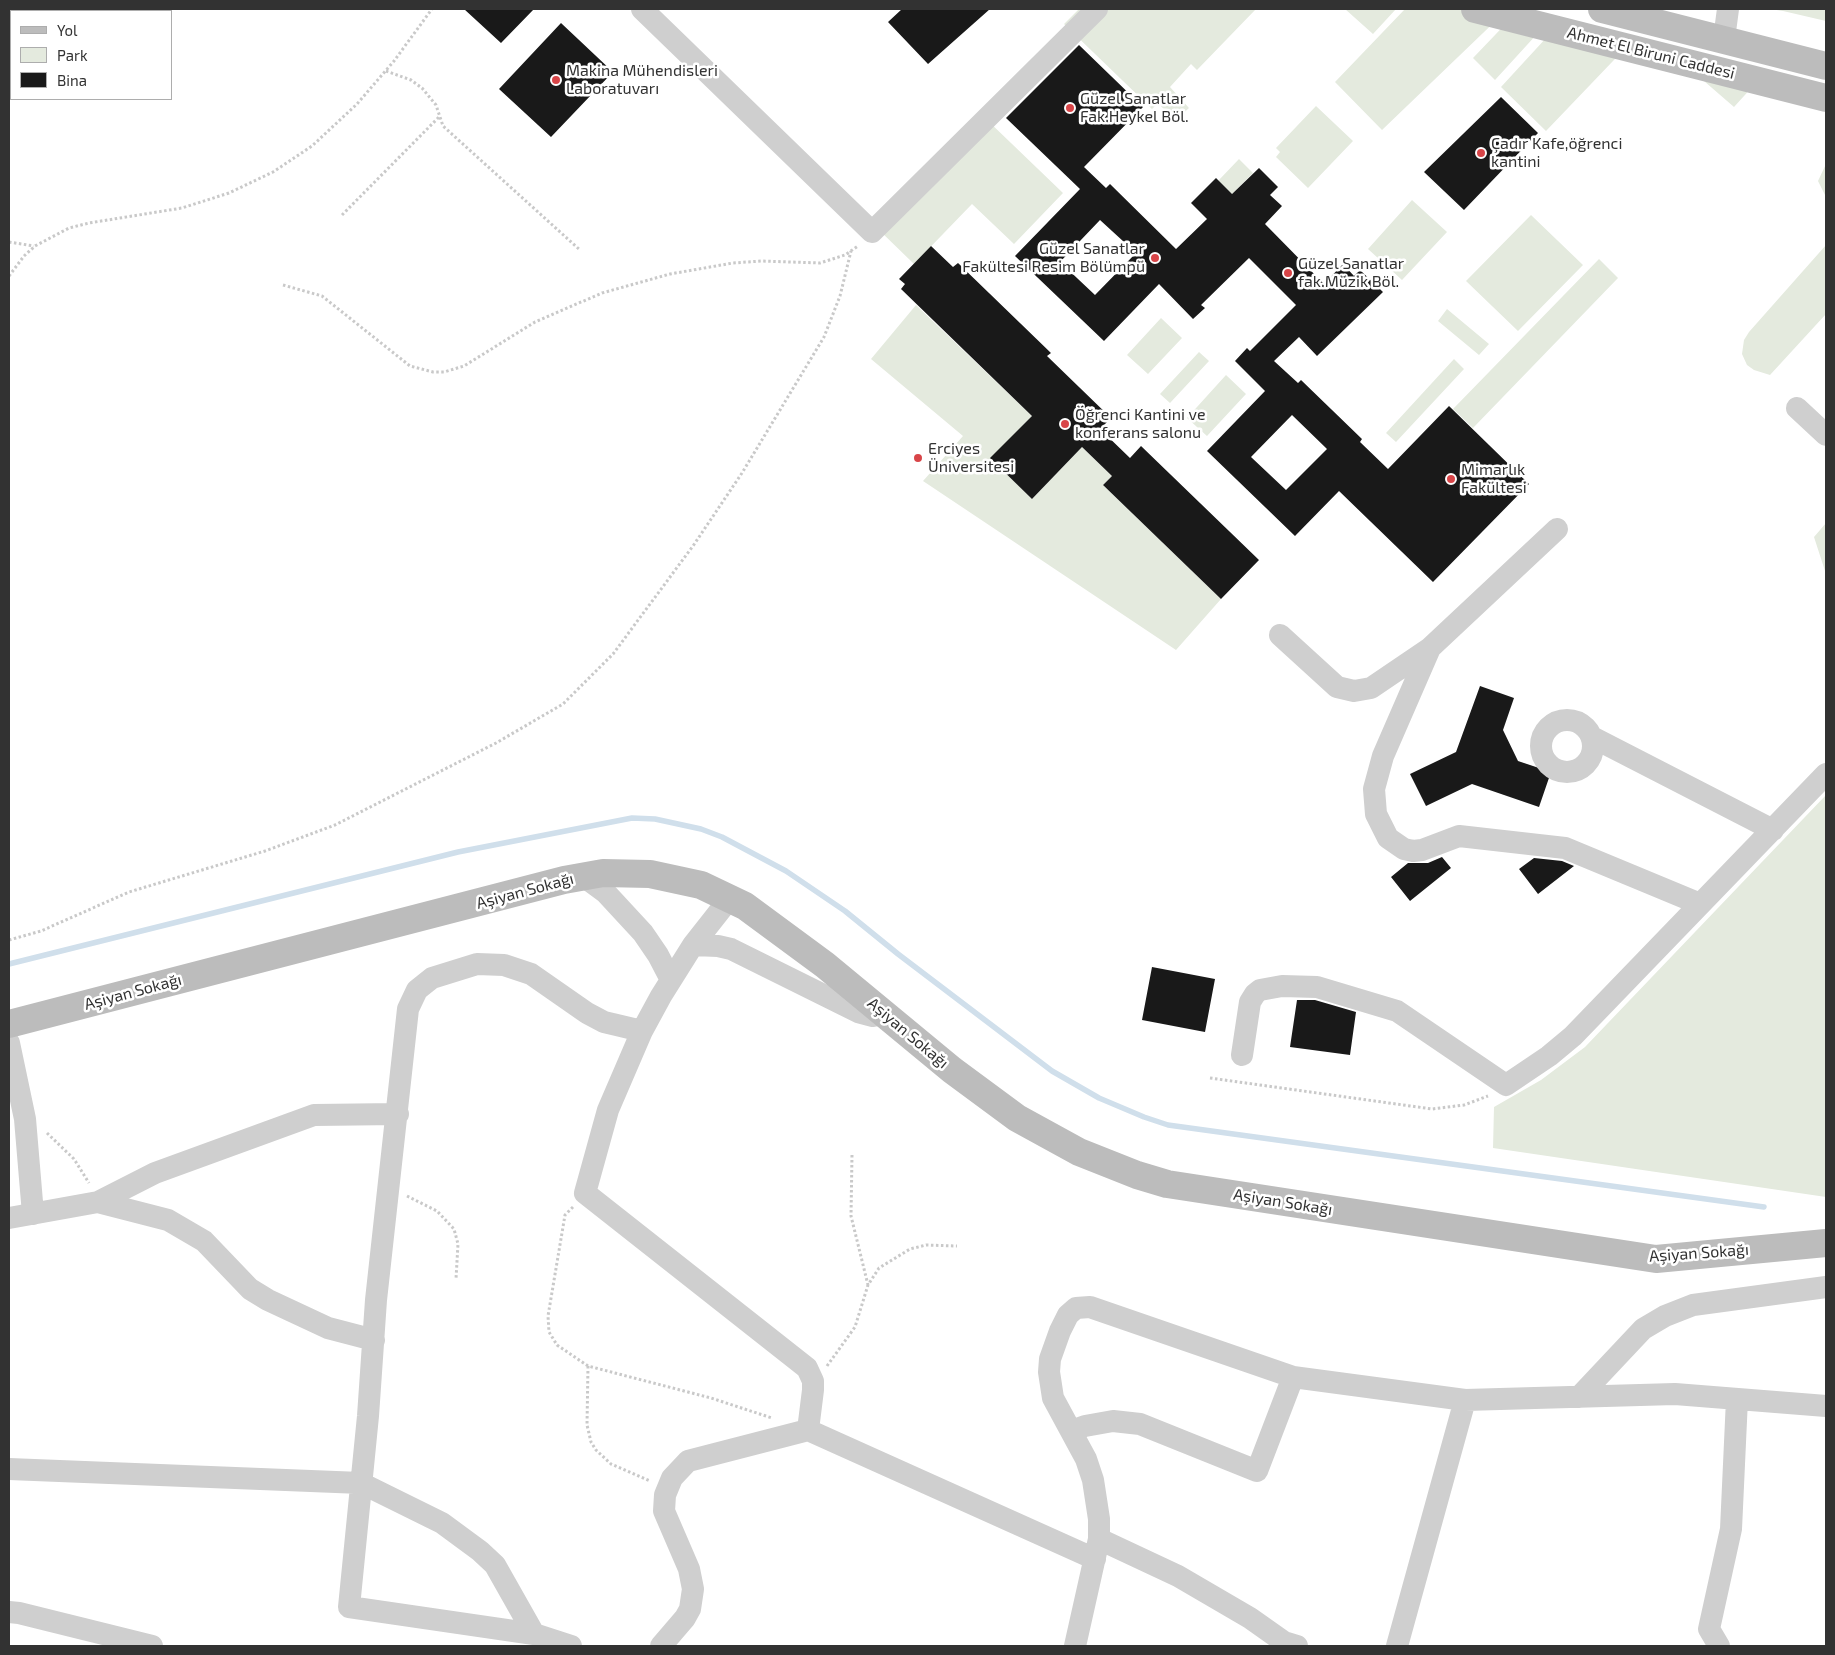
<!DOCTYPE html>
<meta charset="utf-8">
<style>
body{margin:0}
#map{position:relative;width:1835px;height:1655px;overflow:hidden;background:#fff;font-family:"Exo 2",sans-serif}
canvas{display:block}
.frame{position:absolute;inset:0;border:10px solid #323232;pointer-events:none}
.legend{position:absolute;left:10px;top:10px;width:162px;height:90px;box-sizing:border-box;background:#fff;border:1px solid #adadad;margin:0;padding:6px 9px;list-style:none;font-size:15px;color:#323232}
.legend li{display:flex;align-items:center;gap:10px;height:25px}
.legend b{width:25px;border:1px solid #adadad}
</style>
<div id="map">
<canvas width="1835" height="1655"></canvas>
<div class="frame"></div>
<ul class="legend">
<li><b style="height:6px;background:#bcbcbc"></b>Yol</li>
<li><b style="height:14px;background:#e4eade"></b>Park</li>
<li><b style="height:14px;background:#191919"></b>Bina</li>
</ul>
</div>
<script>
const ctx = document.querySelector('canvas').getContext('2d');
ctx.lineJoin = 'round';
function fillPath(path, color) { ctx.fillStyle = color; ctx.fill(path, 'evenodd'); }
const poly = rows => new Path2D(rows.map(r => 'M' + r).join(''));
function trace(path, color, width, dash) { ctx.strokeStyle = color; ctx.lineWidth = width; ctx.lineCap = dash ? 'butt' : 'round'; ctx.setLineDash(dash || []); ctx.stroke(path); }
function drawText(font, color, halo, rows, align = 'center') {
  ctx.font = font + ' "Exo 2",sans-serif'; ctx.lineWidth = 5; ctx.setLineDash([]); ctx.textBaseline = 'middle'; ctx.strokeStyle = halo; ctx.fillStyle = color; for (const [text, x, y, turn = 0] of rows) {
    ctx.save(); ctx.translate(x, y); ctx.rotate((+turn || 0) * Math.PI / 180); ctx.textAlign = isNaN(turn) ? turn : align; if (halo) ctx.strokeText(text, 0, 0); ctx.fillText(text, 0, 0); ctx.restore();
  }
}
fillPath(poly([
 [1079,9,1256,9,1197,70,1191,64,1170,87,1189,108,1175,121,1158,103,1152,109,1064,24],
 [1345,9,1396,9,1373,34],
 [1405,9,1508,9,1382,130,1335,82],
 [1770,9,1826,9,1826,21,1783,11],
 [1517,12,1548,22,1495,80,1473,58],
 [1558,25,1635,38,1546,131,1501,87],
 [1682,62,1764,74,1734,107],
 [1316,106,1353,141,1308,188,1276,157,1280,152,1276,148],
 [985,118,1063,193,1014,244,972,204,914,264,878,229],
 [1239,159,1253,173,1232,194,1218,181],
 [1826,164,1826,197,1818,181],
 [1412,200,1447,232,1402,280,1368,249],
 [1531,215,1583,265,1518,331,1466,281],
 [1826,245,1826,314,1770,375,1754,370,1747,365,1742,354,1744,340,1749,332],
 [1599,259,1618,278,1473,428,1453,409],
 [916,305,1032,416,991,458,1032,499,1082,447,1112,476,1103,485,1221,599,1176,650,923,481,963,436,871,359],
 [1447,309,1489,344,1479,355,1438,321],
 [1161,318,1182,338,1148,374,1127,355],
 [1199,352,1209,361,1170,403,1160,394],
 [1454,359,1464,369,1396,442,1386,433],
 [1226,375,1246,394,1207,436,1187,418],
 [1826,523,1826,574,1814,537],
 [1826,795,1826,1197,1493,1148,1494,1107,1541,1080,1585,1047]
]), '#e4eade');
trace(poly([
 [9,964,458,852,632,818,655,819,701,829,722,837,786,871,845,911,898,954,1052,1071,1099,1098,1144,1117,1168,1125,1764,1207]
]), '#d0dfeb', 5.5);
fillPath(poly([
 [464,9,534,9,501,43],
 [902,9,990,9,928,64,888,22],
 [561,23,613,72,551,137,499,89],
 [1079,45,1143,107,1084,167,1106,188,1110,184,1176,249,1207,219,1191,203,1216,178,1232,194,1259,168,1278,187,1270,195,1282,206,1265,224,1324,284,1343,264,1354,276,1360,270,1383,292,1317,356,1299,337,1274,361,1298,383,1301,380,1362,439,1360,442,1388,469,1449,406,1529,484,1433,582,1339,491,1295,536,1207,451,1265,391,1235,361,1247,348,1250,351,1296,305,1249,258,1201,305,1205,308,1193,319,1159,284,1104,341,1015,256,1080,189,1006,118],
 [1100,220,1136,253,1095,295,1060,262],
 [1292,415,1327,449,1286,490,1251,457],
 [1501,97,1538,133,1464,210,1424,172],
 [931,246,953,267,958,263,1051,353,1047,356,1111,418,1100,429,1130,458,1141,446,1259,560,1221,599,1103,485,1112,476,1082,447,1032,499,990,458,1032,416,901,289,905,284,899,279],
 [1480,686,1514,698,1503,730,1518,761,1551,772,1539,807,1472,784,1426,806,1410,774,1456,752],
 [1442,857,1451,868,1410,901,1391,877,1408,863,1428,863],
 [1534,858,1562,861,1574,866,1538,894,1519,869],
 [1152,967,1215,979,1205,1032,1142,1020],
 [1297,1000,1315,1000,1356,1012,1350,1055,1290,1047]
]), '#191919');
trace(poly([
 [386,71,411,80,422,88,436,105,443,126,580,250],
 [342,215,440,116],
 [9,242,34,246],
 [9,276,24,256,35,246,69,228,89,223,182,208,229,193,273,172,312,146,357,104,394,61,432,9],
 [283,285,322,296,410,366,433,372,444,372,464,366,535,322,602,293,670,274,733,263,762,261,820,263,845,255,858,246],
 [9,940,41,931,129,892,265,851,335,825,496,743,563,704,613,654,693,546,742,473,824,337,840,296,851,251],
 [1210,1078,1432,1109,1464,1105,1488,1096],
 [47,1133,74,1159,89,1183],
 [852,1155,851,1216,868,1285],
 [407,1196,437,1211,454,1229,458,1244,456,1279],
 [573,1207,565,1215,548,1316,549,1332,557,1345,588,1366,711,1398,772,1418],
 [588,1366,587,1425,591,1442,596,1450,611,1464,650,1481],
 [827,1366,855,1327,868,1285,879,1268,910,1249,926,1245,957,1246]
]), '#c9c9c9', 3, [2.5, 2.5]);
trace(poly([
 [642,9,872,232,1097,9],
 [1724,39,1728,9],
 [1797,408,1826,435],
 [1280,635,1337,687,1354,691,1371,688,1430,648,1557,529],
 [1430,648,1383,756,1374,789,1376,814,1388,838,1404,849,1413,851,1422,850,1459,836,1565,848,1700,904],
 '1541 746a26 26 0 1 1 52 0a26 26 0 1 1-52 0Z',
 [1592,737,1773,830],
 [583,876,606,893,643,933,658,955,671,980],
 [730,898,693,945,661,996,642,1031,608,1110,585,1193,807,1368,813,1381,813,1390,808,1430,1095,1559],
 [693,945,718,946,731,949,858,1012,873,1016,884,1014],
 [9,1043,25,1119,33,1214],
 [1242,1055,1250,1002,1255,994,1260,990,1282,986,1317,987,1397,1011,1506,1085,1549,1056,1573,1036,1826,774],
 [98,1202,155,1173,314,1115,398,1114],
 [9,1218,98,1202,168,1220,204,1241,250,1289,268,1300,328,1328,374,1340],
 [1579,1397,1643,1329,1665,1316,1693,1305,1826,1287],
 [1071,1431,1085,1426,1113,1421,1140,1424,1257,1471,1293,1377],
 [9,1469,361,1483,442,1523,480,1551,495,1565,534,1634],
 [1099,1539,1178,1576,1250,1618,1284,1642,1297,1646],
 [9,1612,19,1613,152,1646],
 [571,1646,534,1634,349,1607,368,1416,376,1300,408,1009,417,990,432,978,477,964,504,965,531,974,587,1013,604,1022,642,1031],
 [661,1646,685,1618,690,1609,693,1589,689,1569,664,1511,665,1495,672,1478,688,1461,808,1430],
 [1075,1646,1099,1539,1099,1519,1093,1480,1086,1459,1053,1398,1049,1372,1050,1359,1060,1331,1068,1315,1076,1308,1090,1307,1293,1377,1465,1400,1675,1394,1826,1406],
 [1397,1646,1465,1400],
 [1719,1646,1709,1629,1731,1529,1737,1399]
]), '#cfcfcf', 22);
trace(poly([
 [1475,9,1826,98],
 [1602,9,1826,66],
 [9,1024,564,880,603,873,650,874,701,885,745,906,825,965,952,1070,1017,1118,1079,1152,1137,1175,1167,1184,1656,1259,1826,1243]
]), '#bcbcbc', 28);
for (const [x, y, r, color] of [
 [556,80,5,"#d84548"],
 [1070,108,5,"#d84548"],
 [1481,153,5,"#d84548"],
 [1155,258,5,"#d84548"],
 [1288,273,5,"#d84548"],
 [1065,424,5,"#d84548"],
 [918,458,5,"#d84548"],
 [1451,479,5,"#d84548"]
]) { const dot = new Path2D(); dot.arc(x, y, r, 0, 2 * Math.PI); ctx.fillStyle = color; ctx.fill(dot); trace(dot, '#fff', 2); }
drawText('16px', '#323232', '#fff', [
 ["Ahmet El Biruni Caddesi",1651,53,14],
 ["Aşiyan Sokağı",525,891,-15],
 ["Aşiyan Sokağı",133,992,-15],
 ["Aşiyan Sokağı",908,1033,40],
 ["Aşiyan Sokağı",1283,1202,9],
 ["Aşiyan Sokağı",1699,1253,-4]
]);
drawText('16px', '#323232', '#fff', [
 ["Makina Mühendisleri",566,71],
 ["Laboratuvarı",566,89],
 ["Güzel Sanatlar",1080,99],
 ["Fak.Heykel Böl.",1080,117],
 ["Çadır Kafe,öğrenci",1491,144],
 ["kantini",1491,162],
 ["Güzel Sanatlar",1145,249,"right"],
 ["Fakültesi Resim Bölümpü",1145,267,"right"],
 ["Güzel Sanatlar",1298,264],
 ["fak.Müzik Böl.",1298,282],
 ["Öğrenci Kantini ve",1075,415],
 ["konferans salonu",1075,433],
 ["Erciyes",928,449],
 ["Üniversitesi",928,467],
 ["Mimarlık",1461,470],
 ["Fakültesi",1461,488]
], 'left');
</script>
